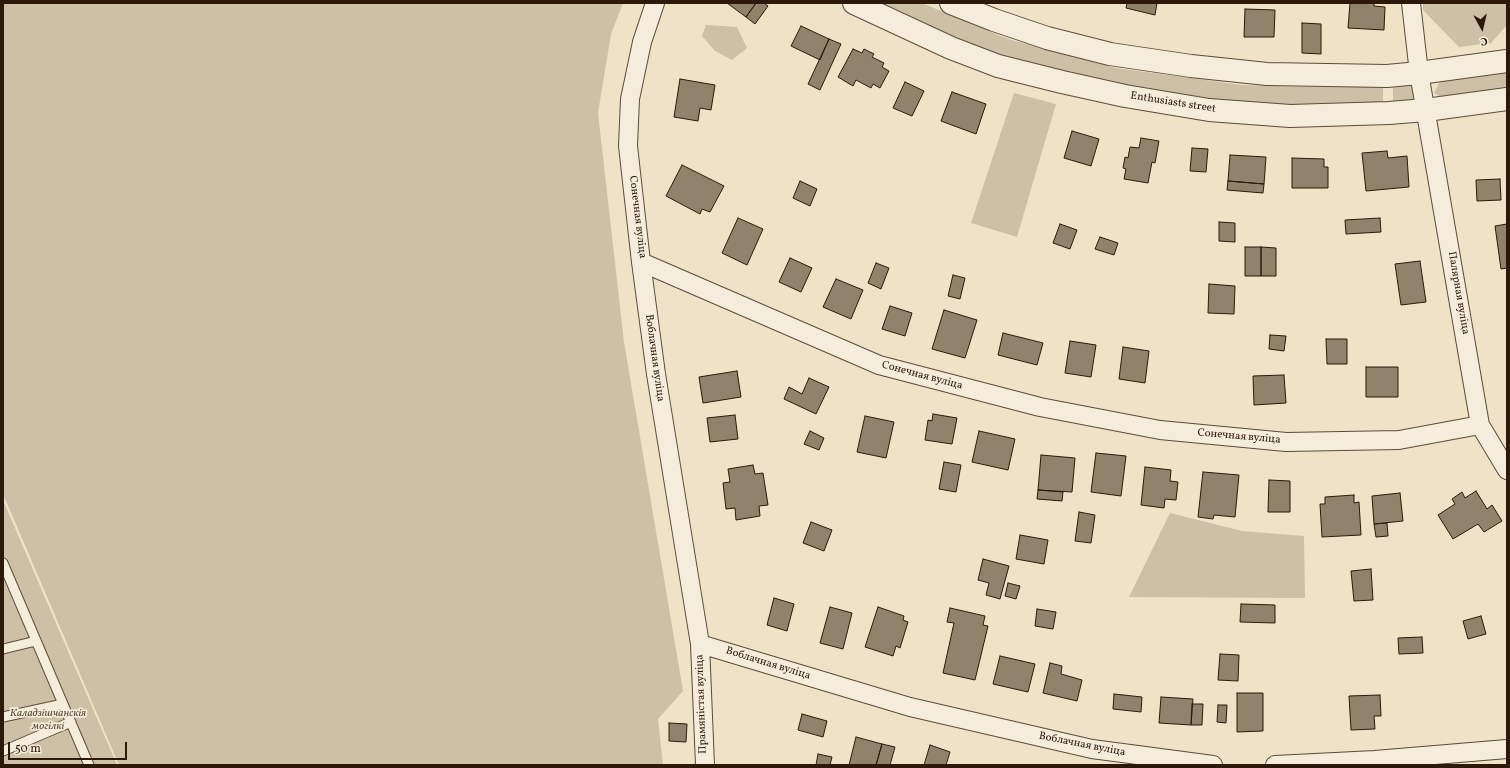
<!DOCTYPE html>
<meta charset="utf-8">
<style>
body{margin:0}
#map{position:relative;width:1510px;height:768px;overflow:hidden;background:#efe2c7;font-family:Vollkorn,serif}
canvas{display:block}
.frame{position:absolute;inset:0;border:4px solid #2c190a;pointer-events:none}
.north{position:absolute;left:1462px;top:8px;width:40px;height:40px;-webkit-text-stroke:3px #f5ecdb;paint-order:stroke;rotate:172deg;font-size:11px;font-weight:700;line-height:16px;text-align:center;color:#2c190a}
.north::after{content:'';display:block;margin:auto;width:14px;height:18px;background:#2c190a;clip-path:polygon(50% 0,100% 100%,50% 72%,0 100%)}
.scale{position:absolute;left:8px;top:742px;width:119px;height:18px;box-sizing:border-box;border:2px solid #2c190a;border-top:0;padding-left:5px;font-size:12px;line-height:14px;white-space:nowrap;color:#2c190a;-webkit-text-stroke:3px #f5ecdb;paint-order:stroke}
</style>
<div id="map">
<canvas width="1510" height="768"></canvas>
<div class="frame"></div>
<div class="north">С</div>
<div class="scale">50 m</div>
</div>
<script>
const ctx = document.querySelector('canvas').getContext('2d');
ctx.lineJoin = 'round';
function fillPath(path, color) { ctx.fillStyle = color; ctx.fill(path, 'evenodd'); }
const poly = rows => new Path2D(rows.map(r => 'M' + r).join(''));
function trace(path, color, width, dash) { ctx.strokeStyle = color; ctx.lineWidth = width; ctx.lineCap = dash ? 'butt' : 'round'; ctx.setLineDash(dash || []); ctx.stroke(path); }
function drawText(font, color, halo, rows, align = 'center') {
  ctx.font = font + ' Vollkorn,serif'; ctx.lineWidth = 3.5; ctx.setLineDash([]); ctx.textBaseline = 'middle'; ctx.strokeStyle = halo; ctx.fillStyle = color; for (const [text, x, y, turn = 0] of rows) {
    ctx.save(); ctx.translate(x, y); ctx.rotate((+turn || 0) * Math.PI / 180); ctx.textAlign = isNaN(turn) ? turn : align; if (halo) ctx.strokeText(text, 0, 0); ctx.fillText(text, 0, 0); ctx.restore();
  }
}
fillPath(poly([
 [3,3,623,3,611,34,598,113,624,342,683,691,658,719,663,765,119,765,3,494],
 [874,3,922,3,1008,39,1116,68,1242,85,1308,87,1383,85,1383,105,1241,106,1113,86,1004,59],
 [1423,3,1507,3,1507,25,1491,43,1459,47,1423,10],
 [706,25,737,27,747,48,732,60,715,51,702,36],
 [1507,71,1507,89,1442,98,1434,93,1440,81],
 [1408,84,1411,86,1415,93,1412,101,1393,102,1393,85],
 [1014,93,1056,104,1017,237,971,223],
 [3,500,117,765,3,765],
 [1170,513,1242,531,1304,536,1305,598,1129,597]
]), '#cec0a7');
const building = poly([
 [727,3,756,3,746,17,727,3],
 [756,3,764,3,768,6,755,24,746,17,756,3],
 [1127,3,1157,3,1155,15,1126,8,1127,3],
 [1350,3,1374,3,1374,6,1385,7,1384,30,1348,28,1350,3],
 [1245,9,1275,10,1274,37,1244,37,1245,9],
 [1302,23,1321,24,1321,54,1302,53,1302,23],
 [801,26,829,39,820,60,791,46,801,26],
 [829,39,841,44,820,90,808,84,829,39],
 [853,49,862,53,864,49,874,54,872,57,884,63,882,67,889,71,880,88,873,84,871,88,856,80,853,86,838,77,853,49],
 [680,79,715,85,711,110,700,108,698,121,674,117,680,79],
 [905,82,924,91,912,116,893,108,905,82],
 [952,92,986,104,976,134,941,121,952,92],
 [1072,131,1099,139,1091,166,1064,158,1072,131],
 [1141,138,1159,141,1155,163,1152,162,1148,183,1124,179,1126,169,1123,168,1125,157,1128,158,1130,147,1139,148,1141,138],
 [1192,148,1208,149,1206,172,1190,171,1192,148],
 [1387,151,1388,158,1407,156,1409,187,1366,191,1362,153,1387,151],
 [1230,155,1266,157,1264,184,1228,181,1230,155],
 [1292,158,1324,159,1324,167,1328,167,1328,188,1292,188,1292,158],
 [682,165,724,186,710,212,702,209,700,214,666,196,682,165],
 [1500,179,1501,200,1477,201,1476,180,1500,179],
 [800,181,817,189,810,206,793,198,800,181],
 [1228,181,1264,184,1263,193,1227,190,1228,181],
 [738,218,763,229,747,265,722,253,738,218],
 [1380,218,1381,232,1346,234,1345,220,1380,218],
 [1219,222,1235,223,1235,242,1219,241,1219,222],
 [1060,224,1077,230,1070,249,1053,243,1060,224],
 [1507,224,1507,268,1501,269,1495,226,1507,224],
 [1100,237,1118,243,1114,255,1095,249,1100,237],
 [1245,247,1261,247,1261,276,1245,276,1245,247],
 [1261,247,1276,248,1276,276,1261,276,1261,247],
 [790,258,812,268,801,292,779,282,790,258],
 [1420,261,1426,302,1401,305,1395,264,1420,261],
 [876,263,889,268,881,289,868,283,876,263],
 [953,275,965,278,960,299,948,296,953,275],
 [836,279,863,290,851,319,823,307,836,279],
 [1209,284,1235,286,1234,314,1208,313,1209,284],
 [890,306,912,313,905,336,882,329,890,306],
 [944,310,977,320,965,358,932,349,944,310],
 [1003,333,1043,343,1037,365,998,355,1003,333],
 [1270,335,1286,336,1284,351,1269,349,1270,335],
 [1326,339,1347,339,1347,364,1327,364,1326,339],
 [1070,341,1096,345,1091,377,1065,373,1070,341],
 [1123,347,1149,351,1145,383,1119,379,1123,347],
 [1366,367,1398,367,1398,397,1366,397,1366,367],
 [737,371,741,397,703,403,699,377,737,371],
 [1284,375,1286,403,1254,405,1253,376,1284,375],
 [809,378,829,387,816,414,784,399,789,387,802,394,809,378],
 [933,414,957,418,952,444,925,440,928,420,932,421,933,414],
 [735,415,738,439,710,442,707,418,735,415],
 [865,416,894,422,886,458,857,452,865,416],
 [810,431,824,438,819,450,804,444,810,431],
 [979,431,1015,439,1008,470,972,462,979,431],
 [1096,453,1126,456,1121,496,1091,492,1096,453],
 [1041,455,1075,458,1072,492,1038,490,1041,455],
 [944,462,961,465,956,492,939,489,944,462],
 [753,465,755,474,763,473,768,505,759,506,760,516,736,520,735,508,726,509,723,483,730,482,728,469,753,465],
 [1145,467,1171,470,1170,481,1178,482,1176,500,1165,499,1164,508,1141,505,1145,467],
 [1203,472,1239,475,1235,517,1214,515,1213,519,1198,517,1203,472],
 [1269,480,1290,481,1290,512,1268,512,1269,480],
 [1038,490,1063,492,1062,501,1037,499,1038,490],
 [1476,491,1487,509,1492,505,1502,521,1484,532,1478,524,1453,539,1438,515,1455,504,1452,499,1462,492,1465,498,1476,491],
 [1400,493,1403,521,1374,524,1372,496,1400,493],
 [1354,495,1354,503,1359,502,1361,535,1322,537,1320,504,1325,504,1325,497,1354,495],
 [1079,512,1095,515,1091,543,1075,541,1079,512],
 [811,522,832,530,824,551,803,543,811,522],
 [1387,523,1388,536,1376,537,1374,524,1387,523],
 [1020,535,1048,540,1044,564,1016,559,1020,535],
 [983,559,1009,566,1000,599,986,595,989,583,978,580,983,559],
 [1371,569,1373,600,1354,601,1351,571,1371,569],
 [1008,583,1020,586,1016,599,1005,596,1008,583],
 [774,598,794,604,787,631,767,625,774,598],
 [1241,604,1275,605,1275,623,1240,622,1241,604],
 [830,607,852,613,843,649,820,643,830,607],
 [878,607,904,616,903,620,908,622,900,648,896,646,893,656,865,647,878,607],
 [950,608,985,616,983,625,988,626,975,680,943,673,954,623,947,622,950,608],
 [1037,609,1056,612,1053,629,1035,626,1037,609],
 [1481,616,1486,634,1468,639,1463,621,1481,616],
 [1422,637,1423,653,1399,654,1398,638,1422,637],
 [1220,654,1239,655,1238,681,1218,680,1220,654],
 [1000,656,1035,664,1028,692,993,684,1000,656],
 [1050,663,1062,666,1061,674,1082,680,1077,701,1043,693,1050,663],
 [1237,693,1263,693,1263,731,1237,732,1237,693],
 [1114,694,1142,697,1141,712,1113,709,1114,694],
 [1380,695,1381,716,1374,716,1375,729,1351,730,1349,696,1380,695],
 [1161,697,1193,699,1191,725,1159,723,1161,697],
 [1192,704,1203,704,1202,725,1191,725,1192,704],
 [1218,705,1227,705,1226,723,1217,722,1218,705],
 [802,714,827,721,823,737,798,730,802,714],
 [669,723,687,724,686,742,669,741,669,723],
 [856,737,882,744,876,765,849,765,856,737],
 [882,744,895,747,890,765,876,765,882,744],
 [930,745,950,752,946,765,924,765,930,745],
 [818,754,832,757,830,765,816,765,818,754]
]);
fillPath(building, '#91826c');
trace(building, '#2c190a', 1);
const service = poly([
 [3,563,89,765],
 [3,649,36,641],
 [3,717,63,704],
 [3,751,71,722]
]);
const minor = poly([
 [655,3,642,42,630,99,628,146,641,262,656,374,700,644,705,765],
 [1411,3,1419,73,1480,425,1507,470],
 [641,262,879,365,1040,407,1160,430,1286,442,1399,440,1480,425],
 [700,644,910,707,1092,749,1213,765],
 [1275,765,1375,760,1507,749]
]);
const tertiary = poly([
 [854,3,951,48,998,66,1062,82,1125,96,1209,110,1290,116,1389,113,1426,110,1507,99],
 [951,3,994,20,1047,38,1110,54,1191,66,1267,74,1387,76,1419,73,1507,61]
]);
trace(service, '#5d4b39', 11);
trace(minor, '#5d4b39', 20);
trace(tertiary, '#5d4b39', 24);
trace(service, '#f5ecdb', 9);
trace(minor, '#f5ecdb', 18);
trace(tertiary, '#f5ecdb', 22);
drawText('11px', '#2c190a', '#f5ecdb', [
 ["Enthusiasts street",1173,103,9],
 ["Сонечная вуліца",637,217,83],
 ["Палярная вуліца",1458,293,80],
 ["Воблачная вуліца",654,358,82],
 ["Сонечная вуліца",922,376,15],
 ["Сонечная вуліца",1239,437,5],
 ["Воблачная вуліца",768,664,17],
 ["Прамяністая вуліца",702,704,-92],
 ["Воблачная вуліца",1082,745,11]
]);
drawText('italic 11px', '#5d4b39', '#f5ecdb', [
 ["Каладзішчанскія",48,714],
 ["могілкі",48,727]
]);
</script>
